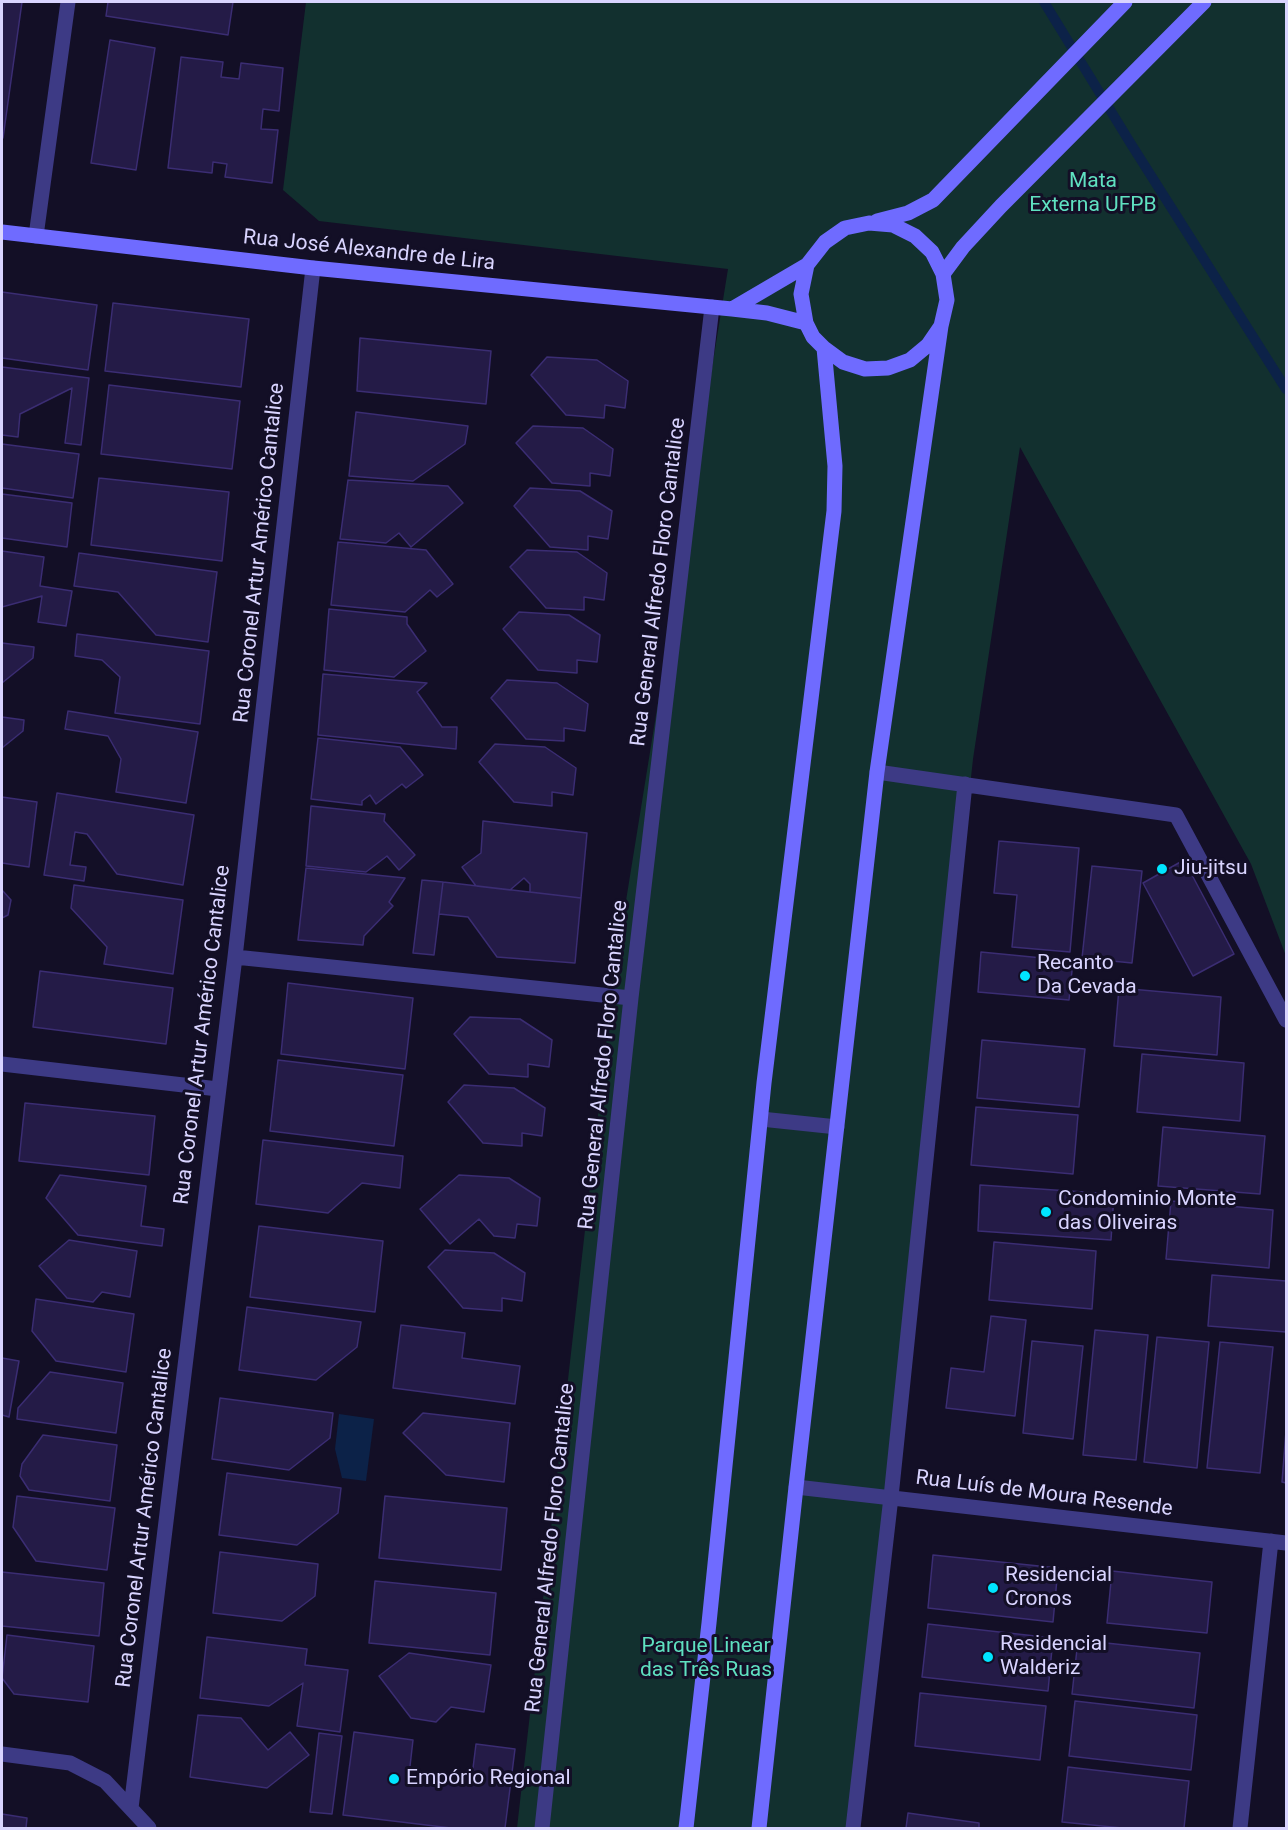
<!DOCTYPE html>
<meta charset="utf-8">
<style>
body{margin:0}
#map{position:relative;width:1288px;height:1830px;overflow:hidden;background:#130f26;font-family:Roboto,sans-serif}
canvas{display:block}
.frame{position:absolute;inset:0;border:3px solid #d9d4ff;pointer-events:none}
</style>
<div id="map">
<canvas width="1288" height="1830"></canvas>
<div class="frame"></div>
</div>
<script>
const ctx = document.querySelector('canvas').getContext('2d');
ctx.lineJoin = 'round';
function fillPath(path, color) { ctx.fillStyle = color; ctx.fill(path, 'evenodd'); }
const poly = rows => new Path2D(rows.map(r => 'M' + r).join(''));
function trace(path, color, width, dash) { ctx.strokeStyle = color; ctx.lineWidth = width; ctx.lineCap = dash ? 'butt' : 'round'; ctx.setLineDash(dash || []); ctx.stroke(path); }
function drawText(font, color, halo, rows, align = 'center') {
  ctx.font = font + ' Roboto,sans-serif'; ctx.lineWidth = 6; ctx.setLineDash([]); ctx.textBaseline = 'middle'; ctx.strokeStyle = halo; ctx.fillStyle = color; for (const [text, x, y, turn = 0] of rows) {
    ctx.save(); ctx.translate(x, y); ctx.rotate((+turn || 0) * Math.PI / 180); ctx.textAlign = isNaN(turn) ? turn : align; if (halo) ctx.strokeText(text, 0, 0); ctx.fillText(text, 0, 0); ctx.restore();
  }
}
fillPath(poly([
 [306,2,1286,2,1286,956,1251,864,1020,447,973,759,857,1828,517,1828,614,975,728,269,319,221,283,190]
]), '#12302f');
fillPath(poly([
 [339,1414,374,1419,366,1481,342,1478,335,1449]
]), '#0c2248');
trace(poly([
 [1044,2,1131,144,1286,389]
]), '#0c2248', 10);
const building = poly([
 [2,2,22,2,3,138,2,137,2,2],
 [108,2,233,2,228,35,106,16,108,2],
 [110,40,155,48,136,170,91,163,110,40],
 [181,57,223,62,221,77,239,79,241,63,283,68,279,111,263,109,261,129,278,130,272,183,225,177,227,164,213,162,212,173,168,168,181,57],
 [2,292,97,305,88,370,2,358,2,292],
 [113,303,249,319,241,387,105,371,113,303],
 [360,338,491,351,486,404,357,391,360,338],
 [547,357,597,360,628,381,625,408,605,405,604,418,566,415,531,375,547,357],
 [2,367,89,378,81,445,65,443,72,388,20,414,18,437,2,435,2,367],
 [109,385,240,401,232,469,101,454,109,385],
 [356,412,468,426,465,444,413,481,349,476,356,412],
 [533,426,583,428,613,449,610,476,590,473,590,486,552,483,516,443,533,426],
 [2,444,79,454,73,498,2,488,2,444],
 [99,478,229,492,222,561,91,545,99,478],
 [348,480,448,486,463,503,411,547,399,533,386,543,340,539,348,480],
 [530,488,580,491,612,511,608,539,588,536,588,550,550,547,514,506,530,488],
 [2,494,72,503,67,547,2,538,2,494],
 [338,542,426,550,453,584,437,597,430,590,405,612,331,605,338,542],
 [527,550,577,552,607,573,604,600,584,597,584,610,546,608,510,567,527,550],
 [2,551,44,557,40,586,72,591,66,626,38,622,42,596,2,607,2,551],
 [79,553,217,572,208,642,156,635,118,592,74,586,79,553],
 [329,609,407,617,407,624,426,651,394,677,324,670,329,609],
 [519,612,569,615,600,635,597,662,577,660,577,673,538,670,503,629,519,612],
 [77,634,209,651,200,724,115,713,120,677,102,660,75,656,77,634],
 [2,643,34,647,33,658,2,683,2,643],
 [323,674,427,683,417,692,442,727,457,727,456,749,318,735,323,674],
 [507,680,557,683,588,704,585,731,564,728,564,741,526,739,491,698,507,680],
 [68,711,198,732,186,803,116,792,121,759,108,736,65,729,68,711],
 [2,717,24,720,23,731,2,748,2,717],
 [318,738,400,747,423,775,406,788,402,784,376,804,370,795,362,801,362,805,311,799,318,738],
 [495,744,545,747,576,768,573,795,552,792,552,806,514,802,479,762,495,744],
 [57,793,194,815,183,885,117,874,87,834,75,832,70,865,86,867,84,881,44,875,57,793],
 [2,797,37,802,29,867,2,863,2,797],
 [311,806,385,814,384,821,415,855,399,870,387,856,366,872,306,866,311,806],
 [483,821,587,833,581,898,530,892,530,884,524,878,510,890,476,886,462,867,481,853,483,821],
 [999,841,1079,848,1070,952,1012,947,1017,895,994,893,999,841],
 [1184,860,1234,954,1193,976,1143,883,1184,860],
 [1092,866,1142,871,1132,963,1082,958,1092,866],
 [306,868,405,878,389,902,393,906,364,936,363,945,298,940,306,868],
 [422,880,443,882,434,955,413,953,422,880],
 [443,882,581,898,575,963,497,957,468,917,439,914,443,882],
 [74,885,183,900,173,974,104,964,107,947,71,908,74,885],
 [2,890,11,900,8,915,2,918,2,890],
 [981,952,1073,961,1069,1000,978,992,981,952],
 [40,971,173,988,166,1044,33,1027,40,971],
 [288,983,413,998,405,1069,281,1054,288,983],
 [1119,988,1221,997,1217,1055,1114,1046,1119,988],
 [470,1017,520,1019,552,1040,549,1067,528,1064,528,1077,489,1074,454,1034,470,1017],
 [982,1040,1085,1049,1079,1107,977,1098,982,1040],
 [1142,1054,1244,1063,1240,1121,1137,1112,1142,1054],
 [278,1060,403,1075,394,1146,270,1131,278,1060],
 [464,1085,514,1088,545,1108,542,1136,522,1133,522,1146,483,1143,448,1102,464,1085],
 [25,1103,155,1116,149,1175,19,1161,25,1103],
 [976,1107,1078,1115,1073,1174,971,1165,976,1107],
 [1163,1127,1265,1136,1260,1194,1158,1186,1163,1127],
 [263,1140,403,1156,400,1188,362,1183,328,1213,256,1204,263,1140],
 [60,1175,146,1186,141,1226,164,1229,162,1246,78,1235,46,1198,60,1175],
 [459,1175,509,1178,540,1198,537,1226,517,1224,515,1238,494,1236,479,1219,450,1244,420,1209,459,1175],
 [980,1185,1114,1194,1111,1240,978,1231,980,1185],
 [1171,1201,1273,1210,1269,1268,1166,1259,1171,1201],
 [259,1226,383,1241,375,1312,250,1297,259,1226],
 [69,1240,137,1251,130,1297,102,1292,93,1302,67,1298,39,1266,69,1240],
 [994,1242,1096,1251,1092,1309,989,1300,994,1242],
 [445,1250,494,1253,525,1273,522,1301,502,1298,502,1311,463,1308,428,1267,445,1250],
 [1212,1275,1286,1281,1286,1332,1208,1326,1212,1275],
 [36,1299,134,1314,126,1372,56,1361,32,1331,36,1299],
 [247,1307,361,1322,357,1347,316,1380,239,1370,247,1307],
 [991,1316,1026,1320,1015,1416,946,1408,951,1368,984,1372,991,1316],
 [401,1325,465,1333,462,1358,520,1366,515,1404,393,1388,401,1325],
 [1095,1330,1148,1335,1136,1460,1083,1455,1095,1330],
 [1157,1337,1209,1342,1197,1468,1144,1462,1157,1337],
 [1032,1341,1083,1346,1073,1439,1023,1433,1032,1341],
 [1220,1342,1273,1347,1260,1473,1207,1468,1220,1342],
 [2,1358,19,1361,9,1417,2,1415,2,1358],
 [50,1372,123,1383,116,1433,17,1419,18,1408,50,1372],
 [220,1398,333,1413,330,1438,289,1470,212,1459,220,1398],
 [423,1413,510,1423,504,1482,446,1475,403,1433,423,1413],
 [1286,1431,1286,1483,1282,1482,1286,1431],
 [43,1435,117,1445,110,1501,29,1490,20,1476,22,1464,43,1435],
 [227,1473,341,1488,338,1513,297,1545,219,1535,227,1473],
 [17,1496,115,1508,107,1570,36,1561,13,1527,17,1496],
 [385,1496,507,1508,501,1570,379,1558,385,1496],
 [220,1552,318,1564,315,1596,282,1621,213,1613,220,1552],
 [933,1555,1058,1568,1053,1622,928,1608,933,1555],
 [1112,1571,1212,1582,1207,1633,1107,1623,1112,1571],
 [2,1572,104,1583,99,1636,2,1626,2,1572],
 [375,1581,496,1593,490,1655,369,1643,375,1581],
 [928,1624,1053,1638,1048,1691,922,1677,928,1624],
 [7,1635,94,1646,88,1702,14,1694,2,1678,7,1635],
 [207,1637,307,1649,305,1665,348,1670,340,1732,297,1726,303,1683,269,1706,200,1698,207,1637],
 [1078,1640,1200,1653,1194,1708,1072,1694,1078,1640],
 [409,1653,491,1665,484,1712,451,1707,436,1722,411,1718,379,1676,409,1653],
 [920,1693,1046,1706,1040,1760,915,1746,920,1693],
 [1075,1701,1197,1715,1191,1770,1069,1756,1075,1701],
 [198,1715,241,1718,268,1750,290,1732,309,1755,267,1788,190,1777,198,1715],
 [354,1732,413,1740,409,1775,471,1784,476,1744,515,1749,505,1828,451,1828,343,1815,354,1732],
 [319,1733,342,1736,332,1814,310,1812,319,1733],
 [1068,1767,1189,1781,1184,1828,1122,1828,1062,1822,1068,1767],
 [908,1813,979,1823,979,1828,906,1828,908,1813],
 [2,1814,27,1818,26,1828,2,1828,2,1814]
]);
fillPath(building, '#241b47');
trace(building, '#3b2d73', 1.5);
trace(poly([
 [36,236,68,2],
 [877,772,1176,815,1286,1020],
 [235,957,631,998],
 [2,1064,218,1089],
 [761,1119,837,1127],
 [796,1487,1286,1543],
 [2,1754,70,1763,105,1781,149,1828],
 [131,1808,235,957,313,268],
 [542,1828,631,998,712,307],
 [853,1828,891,1497,965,784],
 [1240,1828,1271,1541]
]), '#3d3a85', 15);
trace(poly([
 [877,221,908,213,933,200,1125,2],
 [2,232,313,268,732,309,767,313,806,323],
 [943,274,963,247,1001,206,1204,2],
 [732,309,807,265],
 [686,1828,709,1623,764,1083,834,511,835,466,824,348],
 [759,1828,796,1487,877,772,941,326,947,300,943,274,932,252,915,236,893,225,869,223,845,228,825,242,807,265,801,294,806,323,813,337,824,348,843,362,865,369,888,368,910,360,928,345,941,326]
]), '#6f6bff', 15);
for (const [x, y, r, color] of [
 [1162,869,6,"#00e5ff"],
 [1025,976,6,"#00e5ff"],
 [1046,1212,6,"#00e5ff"],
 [993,1588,6,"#00e5ff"],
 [988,1657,6,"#00e5ff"],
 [394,1779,6,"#00e5ff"]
]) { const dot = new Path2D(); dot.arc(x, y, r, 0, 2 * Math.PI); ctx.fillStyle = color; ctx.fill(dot); trace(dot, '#130f26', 2); }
drawText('21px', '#5fe0c0', '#130f26', [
 ["Mata",1093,182],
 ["Externa UFPB",1093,206],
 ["Parque Linear",706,1647],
 ["das Três Ruas",706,1671]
]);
drawText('21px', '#d9d4ff', '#130f26', [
 ["Rua José Alexandre de Lira",369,251,6],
 ["Rua Coronel Artur Américo Cantalice",260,553,-84],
 ["Rua General Alfredo Floro Cantalice",659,582,-83],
 ["Rua Coronel Artur Américo Cantalice",203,1035,-83],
 ["Rua General Alfredo Floro Cantalice",604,1065,-84],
 ["Rua Luís de Moura Resende",1044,1494,7],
 ["Rua Coronel Artur Américo Cantalice",145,1518,-83],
 ["Rua General Alfredo Floro Cantalice",551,1548,-84]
]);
drawText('21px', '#d9d4ff', '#130f26', [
 ["Jiu-jitsu",1174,869],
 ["Recanto",1037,964],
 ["Da Cevada",1037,988],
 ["Condominio Monte",1058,1200],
 ["das Oliveiras",1058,1224],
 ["Residencial",1005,1576],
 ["Cronos",1005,1600],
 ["Residencial",1000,1645],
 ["Walderiz",1000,1669],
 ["Empório Regional",406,1779]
], 'left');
</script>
